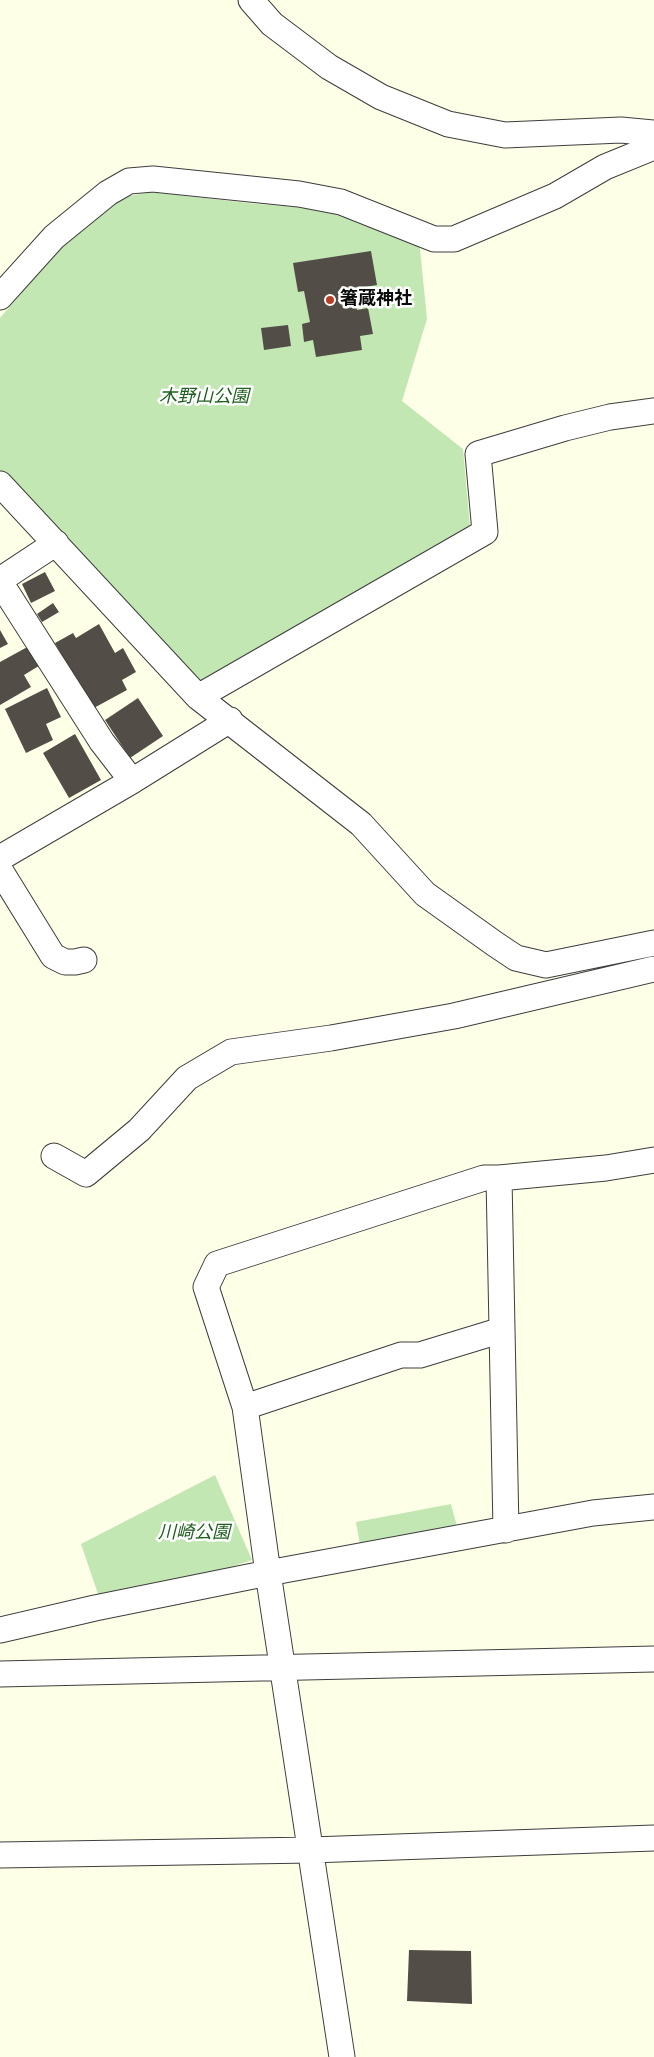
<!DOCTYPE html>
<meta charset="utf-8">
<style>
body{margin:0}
canvas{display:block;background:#feffe7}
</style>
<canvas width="654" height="2057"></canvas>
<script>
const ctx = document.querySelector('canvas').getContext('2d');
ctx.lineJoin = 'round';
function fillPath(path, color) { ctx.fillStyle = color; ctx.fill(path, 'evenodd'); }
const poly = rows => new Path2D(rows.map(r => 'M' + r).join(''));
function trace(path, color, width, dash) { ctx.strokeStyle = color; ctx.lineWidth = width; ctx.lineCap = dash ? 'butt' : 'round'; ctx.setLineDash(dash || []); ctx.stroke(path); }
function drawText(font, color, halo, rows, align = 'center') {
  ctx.font = font + ' Spectral,"Noto Sans JP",serif'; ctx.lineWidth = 5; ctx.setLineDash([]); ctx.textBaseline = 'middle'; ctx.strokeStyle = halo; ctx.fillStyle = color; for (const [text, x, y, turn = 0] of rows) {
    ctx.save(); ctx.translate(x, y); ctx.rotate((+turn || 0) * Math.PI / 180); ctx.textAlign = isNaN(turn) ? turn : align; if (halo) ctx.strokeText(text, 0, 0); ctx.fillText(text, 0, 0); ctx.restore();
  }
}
fillPath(poly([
 [150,192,258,204,337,210,419,239,427,319,402,401,463,449,470,527,201,684,0,471,0,318,91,213,109,200],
 [215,1475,252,1560,213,1573,99,1597,81,1544],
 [451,1504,458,1530,361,1550,356,1522]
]), '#c3e7b3');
fillPath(poly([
 [371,251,377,285,353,289,357,310,368,308,373,334,360,336,362,350,316,357,313,340,304,342,302,324,310,322,304,291,298,292,293,263],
 [288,325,291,346,264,350,261,328],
 [45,572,55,591,31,603,22,584],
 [53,603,59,612,42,622,37,614],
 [99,624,115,653,123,648,136,672,122,680,127,690,92,709,55,643,73,633,76,638],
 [0,630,8,644,0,648],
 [31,645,42,664,24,675,31,687,0,705,0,662],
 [47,688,61,717,46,724,53,740,26,753,5,709],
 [138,698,163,736,130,758,105,720],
 [75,734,101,780,69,798,43,753],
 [409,1950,471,1951,472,2004,407,2001]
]), '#524e47');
const street = poly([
 [251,0,272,24,329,67,381,97,448,124,505,135,621,130,654,133],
 [0,297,54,237,108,193,129,181,153,179,299,194,341,202,434,239,454,239,555,196,605,167,654,147],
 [0,484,198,697,361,824,425,894,495,944,516,958,546,965,654,943],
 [0,580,56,543],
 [0,582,102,742,132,781],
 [198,697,485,532,478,454,565,428,610,417,654,411],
 [0,858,132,781,230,720],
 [0,870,53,956,65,962,75,962,84,960],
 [54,1156,86,1174,139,1130,187,1078,231,1052,331,1038,454,1016,654,969],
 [245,1407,401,1355,420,1355,502,1330],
 [506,1530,499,1178,606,1168,654,1160],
 [0,1630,95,1608,268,1573,593,1513,654,1507],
 [0,1674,654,1659],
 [0,1855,311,1850,654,1838],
 [342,2057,268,1573,245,1407,206,1287,217,1264,484,1178,499,1178]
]);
trace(street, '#3d3d3d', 27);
trace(street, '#fff', 25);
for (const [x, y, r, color] of [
 [330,300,5,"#b63e26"]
]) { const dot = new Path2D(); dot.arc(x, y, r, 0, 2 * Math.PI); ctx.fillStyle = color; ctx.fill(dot); trace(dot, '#fff', 2); }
drawText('bold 18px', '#0a0a0a', '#fff', [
 ["箸蔵神社",340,300]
], 'left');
drawText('italic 18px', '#1d5f1d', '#fff', [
 ["木野山公園",204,398],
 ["川崎公園",194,1534]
]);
</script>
